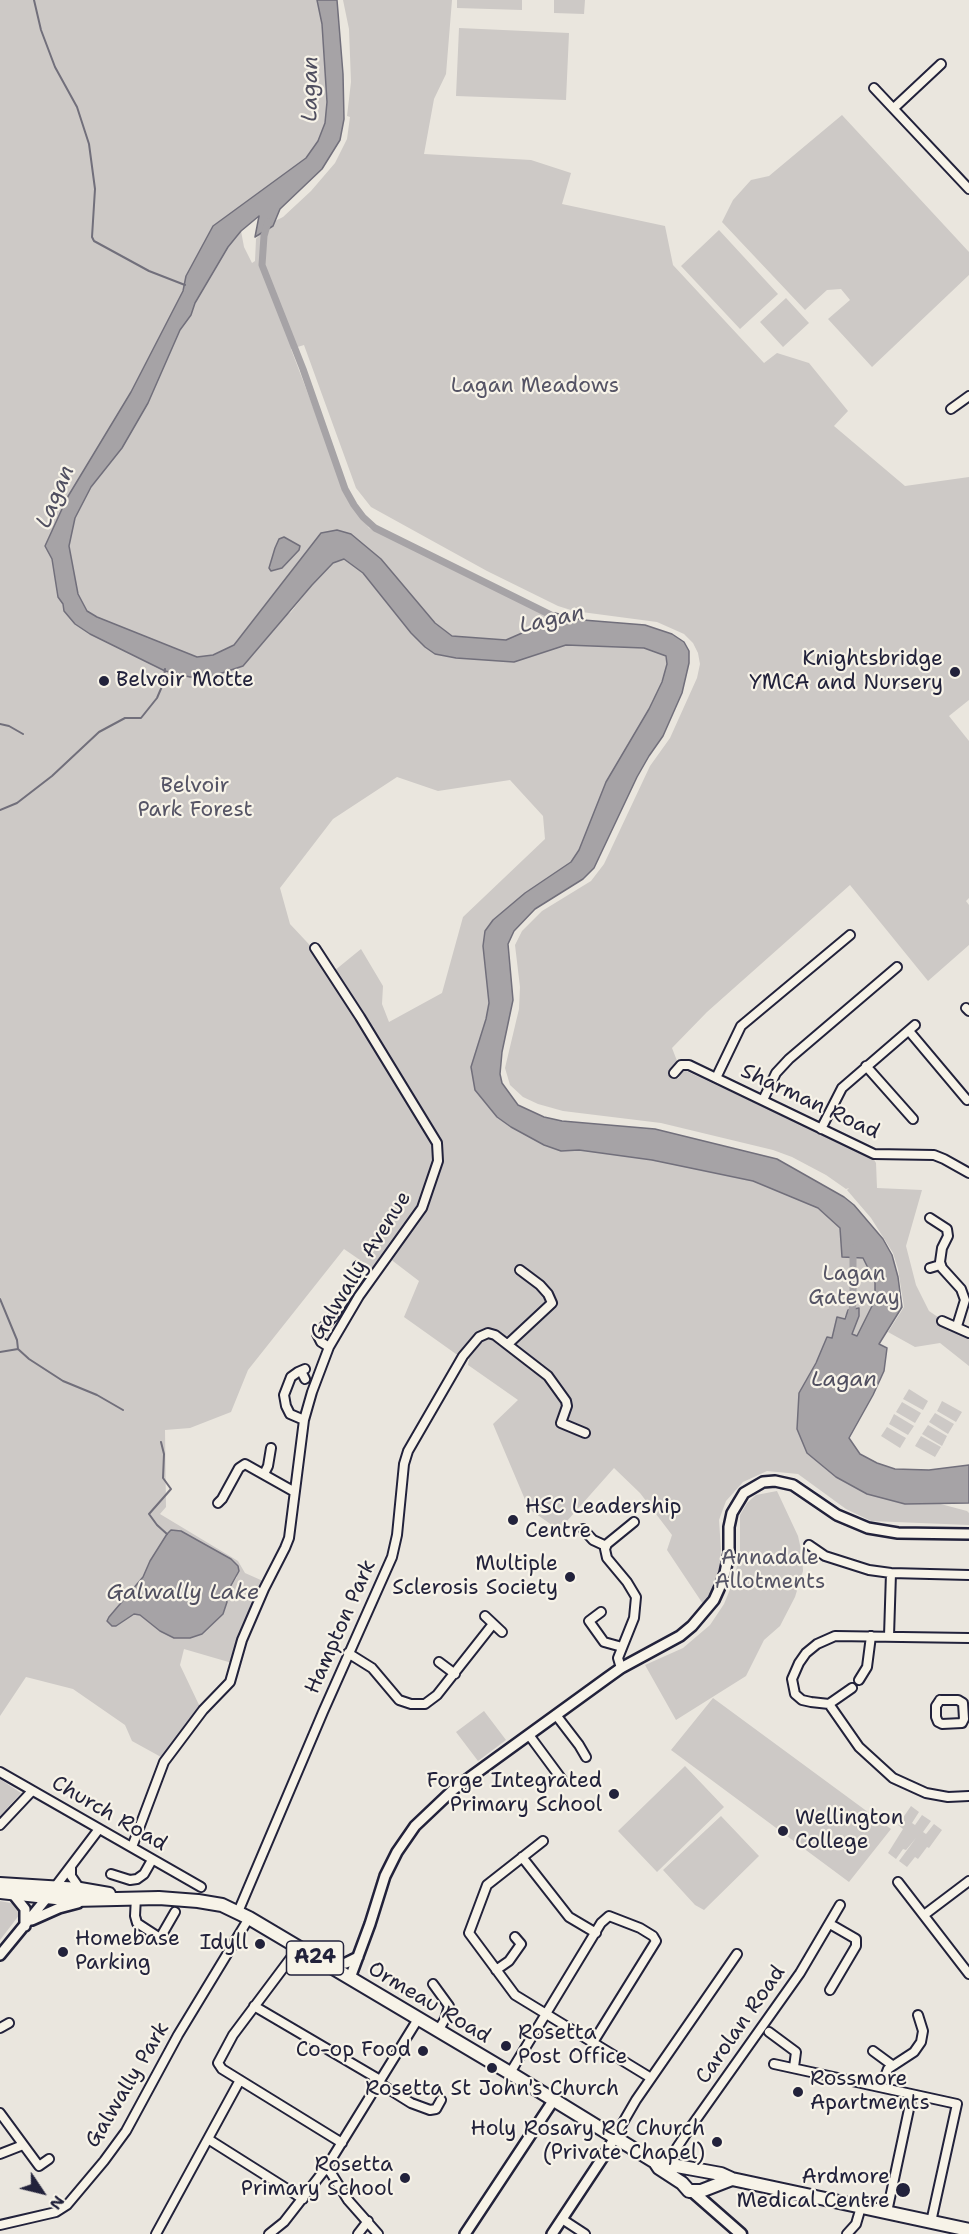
<!DOCTYPE html>
<style>
body{margin:0}
#map{position:relative;width:969px;height:2234px;overflow:hidden;background:#eae6de;font-family:"Shantell Sans",sans-serif}
canvas{display:block}
.north{position:absolute;left:12px;top:2162px;width:60px;height:60px;-webkit-text-stroke:4px #f7f3e8;paint-order:stroke;rotate:125deg;font-size:16px;font-weight:700;line-height:24px;text-align:center;color:#22223b}
.north::after{content:'';display:block;margin:auto;width:21px;height:27px;background:#22223b;clip-path:polygon(50% 0,100% 100%,50% 72%,0 100%)}
</style>
<div id="map">
<canvas width="969" height="2234"></canvas>
<div class="north">N</div>
</div>
<script>
const ctx = document.querySelector('canvas').getContext('2d');
ctx.lineJoin = 'round';
function fillPath(path, color) { ctx.fillStyle = color; ctx.fill(path, 'evenodd'); }
const poly = rows => new Path2D(rows.map(r => 'M' + r).join(''));
function trace(path, color, width, dash) { ctx.strokeStyle = color; ctx.lineWidth = width; ctx.lineCap = dash ? 'butt' : 'round'; ctx.setLineDash(dash || []); ctx.stroke(path); }
function drawText(font, color, halo, rows, align = 'center') {
  ctx.font = font + ' "Shantell Sans",sans-serif'; ctx.lineWidth = 4.5; ctx.setLineDash([]); ctx.textBaseline = 'middle'; ctx.strokeStyle = halo; ctx.fillStyle = color; for (const [text, x, y, turn = 0] of rows) {
    ctx.save(); ctx.translate(x, y); ctx.rotate((+turn || 0) * Math.PI / 180); ctx.textAlign = isNaN(turn) ? turn : align; if (halo) ctx.strokeText(text, 0, 0); ctx.fillText(text, 0, 0); ctx.restore();
  }
}
fillPath(poly([
 [0,0,317,0,322,24,327,102,325,123,318,141,306,158,213,226,186,276,183,291,131,392,67,498,45,546,52,559,58,597,63,604,64,611,90,634,165,671,190,677,291,612,312,585,333,563,344,559,363,573,411,633,456,658,553,649,566,645,644,648,666,656,667,664,662,682,649,709,606,782,579,850,571,862,525,893,483,946,489,1003,486,1019,471,1067,475,1090,497,1117,511,1127,544,1145,561,1151,579,1150,652,1160,753,1181,818,1208,840,1228,842,1257,863,1257,875,1282,875,1300,857,1336,852,1334,859,1316,848,1311,844,1318,837,1317,832,1338,827,1337,816,1363,799,1393,867,1494,905,1504,933,1502,967,1511,969,1513,969,1525,871,1521,846,1509,798,1474,767,1471,743,1482,726,1501,719,1520,721,1550,719,1571,716,1582,703,1604,667,1550,672,1535,640,1493,614,1468,559,1530,529,1509,493,1424,518,1400,468,1365,469,1359,456,1354,404,1317,419,1281,385,1255,373,1269,344,1249,248,1370,231,1412,190,1428,165,1430,166,1507,160,1514,238,1561,245,1573,263,1581,239,1638,232,1663,184,1649,180,1665,200,1707,161,1757,132,1741,125,1725,73,1689,26,1677,0,1716],
 [397,777,438,791,510,780,543,816,545,839,463,917,442,993,389,1022,382,1004,383,986,361,949,334,971,290,924,280,888,333,819],
 [171,1530,181,1531,231,1559,238,1566,237,1577,229,1589,223,1614,160,1631,141,1615,134,1614,116,1626,107,1621,143,1577,150,1561],
 [343,0,452,0,446,74,434,99,424,154,531,160,571,173,562,204,665,226,673,265,764,363,777,353,809,363,848,411,834,426,905,486,969,477,969,700,949,716,969,741,969,898,966,901,969,905,969,945,928,981,850,885,707,1012,672,1048,679,1066,676,1078,679,1078,682,1069,873,1158,876,1163,877,1188,922,1190,906,1246,916,1285,929,1311,969,1338,969,1366,940,1343,915,1347,888,1332,904,1307,898,1269,893,1253,871,1218,847,1190,849,1188,846,1189,826,1175,792,1157,773,1150,661,1123,563,1111,538,1104,523,1097,510,1085,505,1068,519,1009,520,987,515,945,522,931,542,911,591,881,604,864,650,766,670,738,697,678,700,664,698,653,693,643,684,634,657,622,574,611,558,606,487,571,371,507,356,488,304,345,291,349,349,502,369,528,560,621,545,623,506,640,452,636,321,533,234,645,213,655,197,657,97,617,87,611,78,594,69,546,75,518,91,487,122,448,148,403,180,330,191,315,195,303,228,247,241,231,244,247,252,263,255,261,256,239,269,224,283,217,311,191,335,163,347,139,350,117,347,116,351,82,349,29],
 [457,0,522,0,522,10,457,8],
 [554,0,585,0,584,14,554,13],
 [459,28,569,33,566,100,456,96],
 [842,115,969,252,969,275,872,367,828,319,850,300,841,289,827,290,805,310,722,222,733,200,751,180,769,176],
 [719,230,778,294,740,329,681,266],
 [786,298,809,323,783,347,760,322],
 [909,1389,928,1401,923,1410,903,1399],
 [942,1401,962,1412,956,1422,937,1411],
 [902,1402,921,1413,915,1423,896,1412],
 [935,1413,954,1424,948,1434,929,1422],
 [894,1414,914,1426,908,1435,889,1424],
 [928,1425,947,1436,942,1446,922,1434],
 [887,1427,906,1438,900,1448,881,1436],
 [921,1436,941,1447,935,1457,915,1446],
 [777,1491,798,1536,802,1554,803,1571,795,1597,780,1626,764,1640,746,1676,676,1720,645,1665,683,1648,710,1625,724,1604,733,1582,740,1554,740,1515,747,1503,756,1495],
 [713,1698,891,1829,849,1882,671,1750],
 [484,1711,506,1740,478,1761,456,1732],
 [685,1766,724,1807,657,1872,618,1831],
 [0,1779,21,1793,0,1816],
 [911,1806,919,1812,912,1823,915,1825,922,1815,931,1821,923,1832,926,1834,934,1824,942,1830,929,1848,927,1847,918,1859,915,1857,907,1867,899,1861,916,1838,906,1850,903,1849,896,1859,888,1853,903,1829,898,1825],
 [721,1816,759,1856,704,1910,695,1905,663,1870],
 [0,1901,16,1904,19,1907,20,1914,0,1940]
]), '#cdc9c6');
const water = poly([
 [317,0,337,0,343,74,344,119,340,140,322,169,280,209,273,226,255,237,259,216,241,231,228,247,195,303,191,315,180,330,148,403,122,448,91,487,75,518,69,546,78,594,87,611,97,617,197,657,213,655,234,645,321,533,337,530,351,534,381,559,435,623,452,636,506,640,545,623,555,613,583,620,645,625,672,634,684,642,689,651,689,663,682,693,663,736,649,756,637,777,594,868,583,879,535,909,514,931,508,944,513,1000,502,1052,500,1074,502,1083,518,1105,544,1117,562,1121,655,1129,777,1159,844,1197,854,1205,883,1239,892,1255,898,1277,902,1307,879,1344,887,1348,884,1371,873,1395,849,1438,860,1454,877,1463,895,1469,929,1470,969,1465,969,1503,905,1504,867,1494,836,1477,807,1453,797,1429,799,1393,816,1363,827,1337,832,1338,837,1317,845,1319,848,1310,859,1308,859,1316,852,1334,857,1336,875,1300,875,1282,863,1258,842,1257,840,1228,818,1208,753,1181,652,1160,579,1150,561,1151,544,1145,511,1127,497,1117,475,1090,471,1067,486,1019,489,1003,483,946,485,931,493,920,525,893,571,862,579,850,606,782,649,709,662,682,667,664,666,656,644,648,566,645,514,662,456,658,435,654,425,647,411,633,363,573,344,559,333,563,312,585,243,666,210,677,190,677,165,671,90,634,75,624,64,611,63,604,58,597,52,559,45,546,67,498,131,392,183,291,186,276,213,226,306,158,318,141,325,123,327,102,322,24,317,0],
 [284,537,300,546,299,550,282,568,271,571,269,568,275,548,279,539,284,537],
 [171,1530,181,1531,231,1559,238,1566,239,1571,229,1589,226,1598,227,1602,223,1614,202,1634,190,1638,174,1638,160,1631,140,1615,134,1614,116,1626,112,1626,107,1621,109,1617,143,1577,150,1561,167,1534,171,1530]
]);
fillPath(water, '#a6a3a6');
trace(water, '#716f7b', 1.5);
trace(poly([
 [34,0,41,30,55,67,77,107,89,144,95,189,92,237,94,241,149,271,185,285],
 [0,724,9,726,23,734],
 [0,810,17,803,52,776,99,732,125,718,141,718,157,698,163,684,165,669],
 [0,1299,17,1340,18,1349,29,1359,63,1381,97,1395,123,1410],
 [0,1352,18,1349],
 [161,1442,164,1454,163,1478,171,1489,149,1514,157,1525,167,1534]
]), '#716f7b', 2);
trace(poly([
 [268,222,264,236,262,265,303,369,345,489,354,505,363,517,375,528,559,619],
 [851,1318,853,1303,853,1248]
]), '#a6a3a6', 7);
const minor = poly([
 [874,88,969,189],
 [894,108,941,64],
 [951,409,969,396],
 [966,1008,969,1011],
 [909,1031,967,1100],
 [866,1066,913,1119],
 [674,1073,681,1065,689,1065,874,1154,934,1155,944,1159,969,1173],
 [716,1078,741,1026,850,935],
 [763,1100,776,1073,789,1059,897,967],
 [821,1129,842,1088,915,1025],
 [930,1218,947,1229,948,1236,942,1248,940,1262,942,1268,961,1289,965,1300,957,1326],
 [930,1268,940,1265],
 [942,1321,969,1333],
 [508,1344,552,1303,548,1294,540,1285,520,1270],
 [329,1347,321,1342,317,1334,332,1318,361,1275,363,1272,358,1266],
 [301,1371,305,1379],
 [304,1420,290,1414,286,1406,284,1395,291,1377,298,1372,305,1369],
 [264,1474,268,1466,271,1448],
 [218,1503,222,1499,239,1468,245,1464,293,1491],
 [583,1529,593,1540,606,1546],
 [809,1545,825,1556,869,1570,891,1573,969,1575],
 [601,1612,589,1621,604,1642,622,1647],
 [485,1616,502,1632],
 [889,1636,891,1573],
 [348,1653,372,1668,399,1700,411,1704,425,1704,437,1695,493,1624],
 [439,1662,455,1674],
 [621,1668,618,1658,634,1618,636,1597,627,1582,607,1558,605,1549,607,1544,634,1522],
 [859,1680,867,1667,871,1636],
 [852,1688,829,1704,811,1702,802,1700,795,1694,792,1679,799,1663,806,1653,817,1644,835,1636,969,1638],
 [940,1700,958,1700,963,1703,964,1719,962,1723,942,1724,938,1722,936,1717,936,1706,940,1700],
 [829,1704,859,1747,893,1778,926,1793,948,1797,969,1796],
 [556,1715,579,1745,586,1757],
 [529,1735,563,1781],
 [0,1772,201,1887],
 [0,1825,32,1791],
 [543,1841,487,1885,469,1933,515,1995,651,2078],
 [132,1847,164,1762,203,1710,230,1682,242,1640,264,1589,285,1548,289,1538,304,1420,312,1392,329,1347,359,1296,422,1208,438,1161,437,1143,360,1017,315,948],
 [522,1857,569,1917,596,1933],
 [71,1867,71,1876,80,1889],
 [111,1874,130,1880,137,1879,144,1874,152,1860],
 [898,1882,969,1974],
 [55,1887,99,1829],
 [136,1897,135,1916,137,1923,160,1938,175,1912],
 [238,1912,323,1712,392,1557,397,1535,404,1464,408,1451,463,1356,479,1337,488,1333,495,1335,548,1376,566,1401,567,1406,561,1423,585,1433],
 [924,1915,969,1881],
 [299,1947,233,2035,218,2063,222,2069,342,2143],
 [496,1970,509,1961,521,1944,515,1937],
 [433,1984,449,2006,445,2019,438,2031],
 [830,1990,856,1946,856,1939,830,1924],
 [254,2006,380,2080],
 [0,2028,9,2023],
 [769,2032,796,2052,794,2067],
 [873,2051,892,2065],
 [774,2064,957,2104,931,2222],
 [510,2073,601,1923,609,1916,640,1928,653,1936,656,1941,592,2044],
 [379,2083,411,2103,430,2110,436,2109,441,2100],
 [881,2087,888,2069,914,2052,921,2042,923,2031,918,2015],
 [0,2113,39,2166,49,2159],
 [614,2138,636,2100,737,1954],
 [208,2139,303,2199],
 [0,2154,23,2145],
 [668,2167,674,2152,688,2131,800,1973,840,1905],
 [326,2168,331,2173,348,2200,378,2234],
 [887,2212,912,2095],
 [562,2219,585,2234],
 [0,2225,56,2212,67,2205,104,2161,126,2131,178,2035,249,1918],
 [156,2234,240,2080],
 [269,2234,284,2222,326,2168,418,2019],
 [358,2234,368,2221],
 [847,2234,856,2224,861,2207]
]);
const tertiary = poly([
 [13,1894,25,1909,25,1926],
 [32,1920,59,1908,78,1903],
 [0,1955,50,1894],
 [329,1965,346,1963,358,1957],
 [350,1978,370,1924,385,1876,397,1852,415,1826,454,1789,607,1678,621,1668,680,1636,692,1626,714,1600,719,1589,725,1573,729,1553,729,1527,732,1513,744,1493,763,1482,775,1481,793,1485,837,1515,868,1528,898,1533,969,1534],
 [465,2234,553,2101],
 [552,2234,609,2148,614,2138]
]);
const secondary = poly([
 [692,2191,741,2234]
]);
const primary = poly([
 [0,1884,80,1889,109,1894],
 [0,1892,74,1900,159,1898,198,1901,222,1905,249,1918,510,2073,655,2162,659,2168,682,2183,689,2191,701,2191,732,2179],
 [655,2162,721,2174,732,2179,969,2230]
]);
trace(minor, '#22223b', 12);
trace(tertiary, '#22223b', 14);
trace(secondary, '#22223b', 15);
trace(primary, '#22223b', 16);
trace(minor, '#f7f3e8', 8);
trace(tertiary, '#f7f3e8', 9);
trace(secondary, '#f7f3e8', 10);
trace(primary, '#f7f3e8', 12);
for (const [x, y, r, color] of [
 [955,672,6,"#22223b"],
 [104,681,6,"#22223b"],
 [513,1520,6,"#22223b"],
 [570,1577,6,"#22223b"],
 [614,1794,6,"#22223b"],
 [783,1831,6,"#22223b"],
 [260,1944,6,"#22223b"],
 [63,1952,6,"#22223b"],
 [506,2046,6,"#22223b"],
 [423,2051,6,"#22223b"],
 [492,2068,6,"#22223b"],
 [798,2092,6,"#22223b"],
 [717,2142,6,"#22223b"],
 [405,2178,6,"#22223b"],
 [903,2190,8,"#22223b"]
]) { const dot = new Path2D(); dot.arc(x, y, r, 0, 2 * Math.PI); ctx.fillStyle = color; ctx.fill(dot); trace(dot, '#f7f3e8', 2); }
for (const [x, y, w] of [
 [315,1958,57]
]) { const box = new Path2D(); box.roundRect(x - w / 2, y - 17, w, 34, 4.5); ctx.fillStyle = '#f7f3e8'; ctx.fill(box); trace(box, '#22223b', 1.5); }
drawText('bold 20px', '#22223b', null, [
 ["A24",315,1958]
]);
drawText('21px', '#555465', '#f7f3e8', [
 ["Lagan Meadows",535,387],
 ["Belvoir",195,787],
 ["Park Forest",195,811],
 ["Lagan",854,1275],
 ["Gateway",854,1299],
 ["Annadale",770,1559],
 ["Allotments",770,1583]
]);
drawText('21px', '#22223b', '#f7f3e8', [
 ["Knightsbridge",943,660],
 ["YMCA and Nursery",943,684],
 ["Belvoir Motte",116,681,"left"],
 ["HSC Leadership",525,1508,"left"],
 ["Centre",525,1532,"left"],
 ["Multiple",558,1565],
 ["Sclerosis Society",558,1589],
 ["Forge Integrated",602,1782],
 ["Primary School",602,1806],
 ["Wellington",795,1819,"left"],
 ["College",795,1843,"left"],
 ["Homebase",75,1940,"left"],
 ["Parking",75,1964,"left"],
 ["Idyll",248,1944],
 ["Rosetta",518,2034,"left"],
 ["Post Office",518,2058,"left"],
 ["Co-op Food",411,2051],
 ["Rossmore",810,2080,"left"],
 ["Apartments",810,2104,"left"],
 ["Rosetta St John's Church",492,2090,"center"],
 ["Holy Rosary RC Church",705,2130],
 ["(Private Chapel)",705,2154],
 ["Rosetta",393,2166],
 ["Primary School",393,2190],
 ["Ardmore",890,2178],
 ["Medical Centre",890,2202]
], 'right');
drawText('21px', '#22223b', '#f7f3e8', [
 ["Sharman Road",810,1102,25],
 ["Galwally Avenue",361,1266,-58],
 ["Hampton Park",341,1627,-66],
 ["Church Road",109,1814,30],
 ["Ormeau Road",429,2003,31],
 ["Carolan Road",741,2025,-55],
 ["Galwally Park",128,2085,-59]
]);
drawText('italic 22px', '#504f60', '#f7f3e8', [
 ["Lagan",311,89,-89],
 ["Lagan",56,497,-67],
 ["Lagan",552,620,-12],
 ["Lagan",844,1380],
 ["Galwally Lake",183,1593]
]);
</script>
